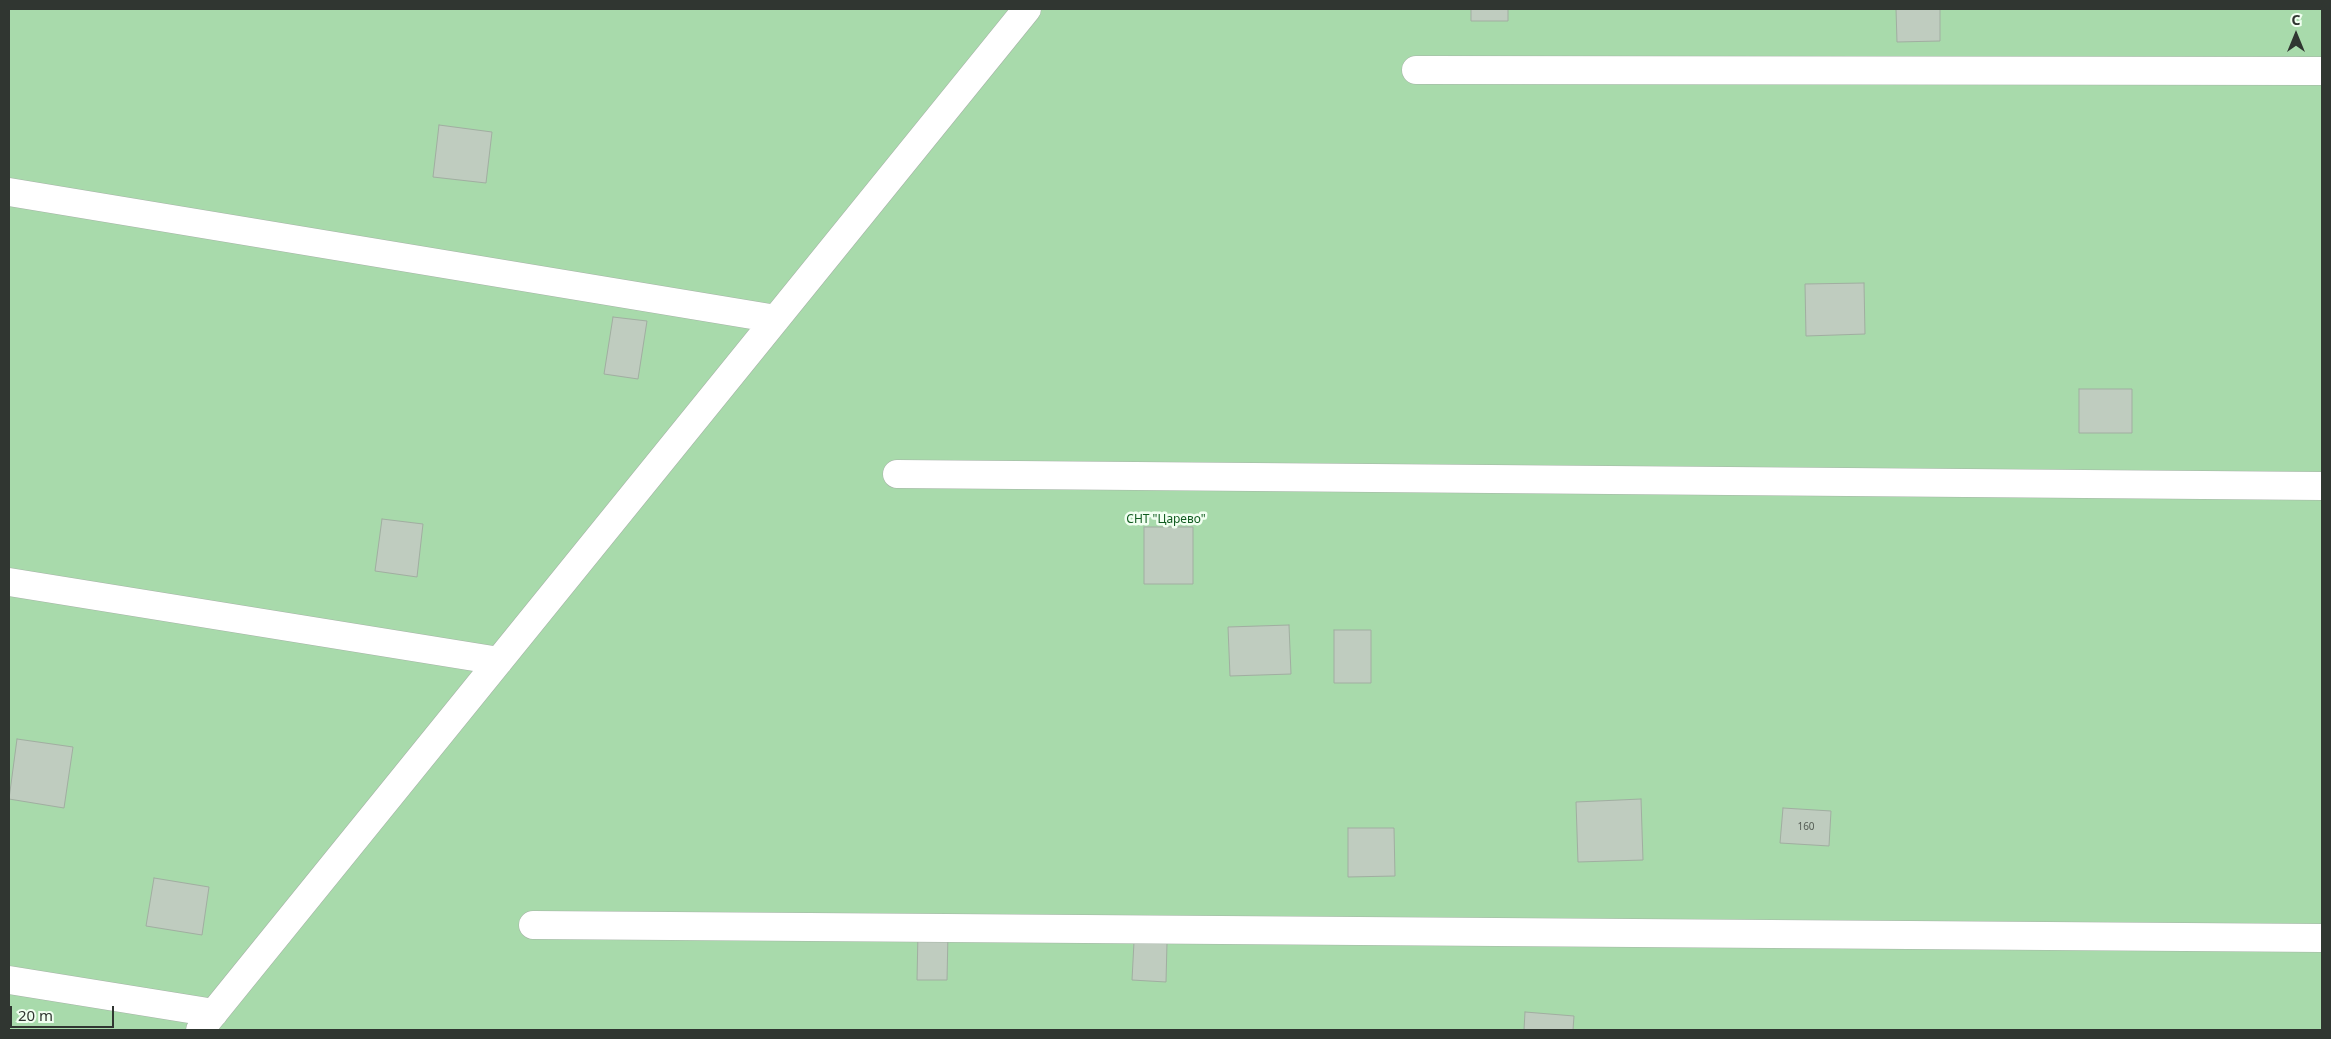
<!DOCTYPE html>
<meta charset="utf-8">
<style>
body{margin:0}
#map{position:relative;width:2331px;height:1039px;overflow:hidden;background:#f1fff1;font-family:"Noto Sans",sans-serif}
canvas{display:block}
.frame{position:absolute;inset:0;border:10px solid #303631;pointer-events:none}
.north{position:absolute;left:2271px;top:10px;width:50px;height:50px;-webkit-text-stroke:4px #f1fff1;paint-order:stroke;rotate:0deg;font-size:14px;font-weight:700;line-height:20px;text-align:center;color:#303631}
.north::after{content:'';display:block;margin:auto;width:18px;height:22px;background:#303631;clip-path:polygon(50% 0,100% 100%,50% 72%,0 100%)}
.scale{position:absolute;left:10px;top:1006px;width:104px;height:22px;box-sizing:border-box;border:2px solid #303631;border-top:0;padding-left:6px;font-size:15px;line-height:18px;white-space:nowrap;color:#303631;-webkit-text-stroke:4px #f1fff1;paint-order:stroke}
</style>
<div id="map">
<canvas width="2331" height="1039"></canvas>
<div class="frame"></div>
<div class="north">С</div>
<div class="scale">20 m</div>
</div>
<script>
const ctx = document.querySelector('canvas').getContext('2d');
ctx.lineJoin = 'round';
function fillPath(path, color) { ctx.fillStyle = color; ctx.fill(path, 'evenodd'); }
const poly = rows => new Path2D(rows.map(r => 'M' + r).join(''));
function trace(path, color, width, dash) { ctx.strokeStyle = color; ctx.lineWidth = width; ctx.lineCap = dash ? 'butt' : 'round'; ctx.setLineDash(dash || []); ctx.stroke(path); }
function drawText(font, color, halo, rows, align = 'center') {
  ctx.font = font + ' "Noto Sans",sans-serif'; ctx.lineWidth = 5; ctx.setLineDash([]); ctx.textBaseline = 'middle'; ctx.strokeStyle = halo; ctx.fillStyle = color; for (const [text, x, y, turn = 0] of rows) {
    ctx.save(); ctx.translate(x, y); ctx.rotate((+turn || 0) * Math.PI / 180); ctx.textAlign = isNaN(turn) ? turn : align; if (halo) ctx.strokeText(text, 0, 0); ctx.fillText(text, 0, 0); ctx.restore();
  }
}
fillPath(poly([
 [9,9,2322,9,2322,1030,9,1030]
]), '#a8daab');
const building = poly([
 [1471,9,1508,9,1508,21,1471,21,1471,9],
 [1896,9,1940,9,1940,41,1897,42,1896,9],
 [439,125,492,132,486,183,433,177,439,125],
 [1864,283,1865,334,1806,336,1805,284,1864,283],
 [613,317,647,321,638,379,604,374,613,317],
 [2079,389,2132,389,2132,433,2079,433,2079,389],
 [382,519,423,524,417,577,375,571,382,519],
 [1144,527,1193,527,1193,584,1144,584,1144,527],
 [1289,625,1291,674,1230,676,1228,627,1289,625],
 [1334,630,1371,630,1371,683,1334,683,1334,630],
 [17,739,73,747,64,808,9,799,17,739],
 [1641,799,1643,860,1578,862,1576,802,1641,799],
 [1783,808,1831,811,1829,846,1780,843,1783,808],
 [1348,828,1394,828,1395,876,1348,877,1348,828],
 [154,878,209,887,202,935,146,926,154,878],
 [918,933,948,934,947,980,917,980,918,933],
 [1134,942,1167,943,1166,982,1132,980,1134,942],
 [1525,1012,1574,1016,1573,1030,1524,1030,1525,1012]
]);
fillPath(building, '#bfccbf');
trace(building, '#a1aea1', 1);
const minor = poly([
 [1416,70,2322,71],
 [9,192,776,319],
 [897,474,2322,486],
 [9,582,499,661],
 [533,925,2322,938],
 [9,980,214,1013],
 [200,1030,1027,9]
]);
trace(minor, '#a6b3a7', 29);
trace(minor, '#fff', 28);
drawText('10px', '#545c54', null, [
 ["160",1806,827]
]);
drawText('12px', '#115c20', '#f1fff1', [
 ["СНТ \"Царево\"",1166,520]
]);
</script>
